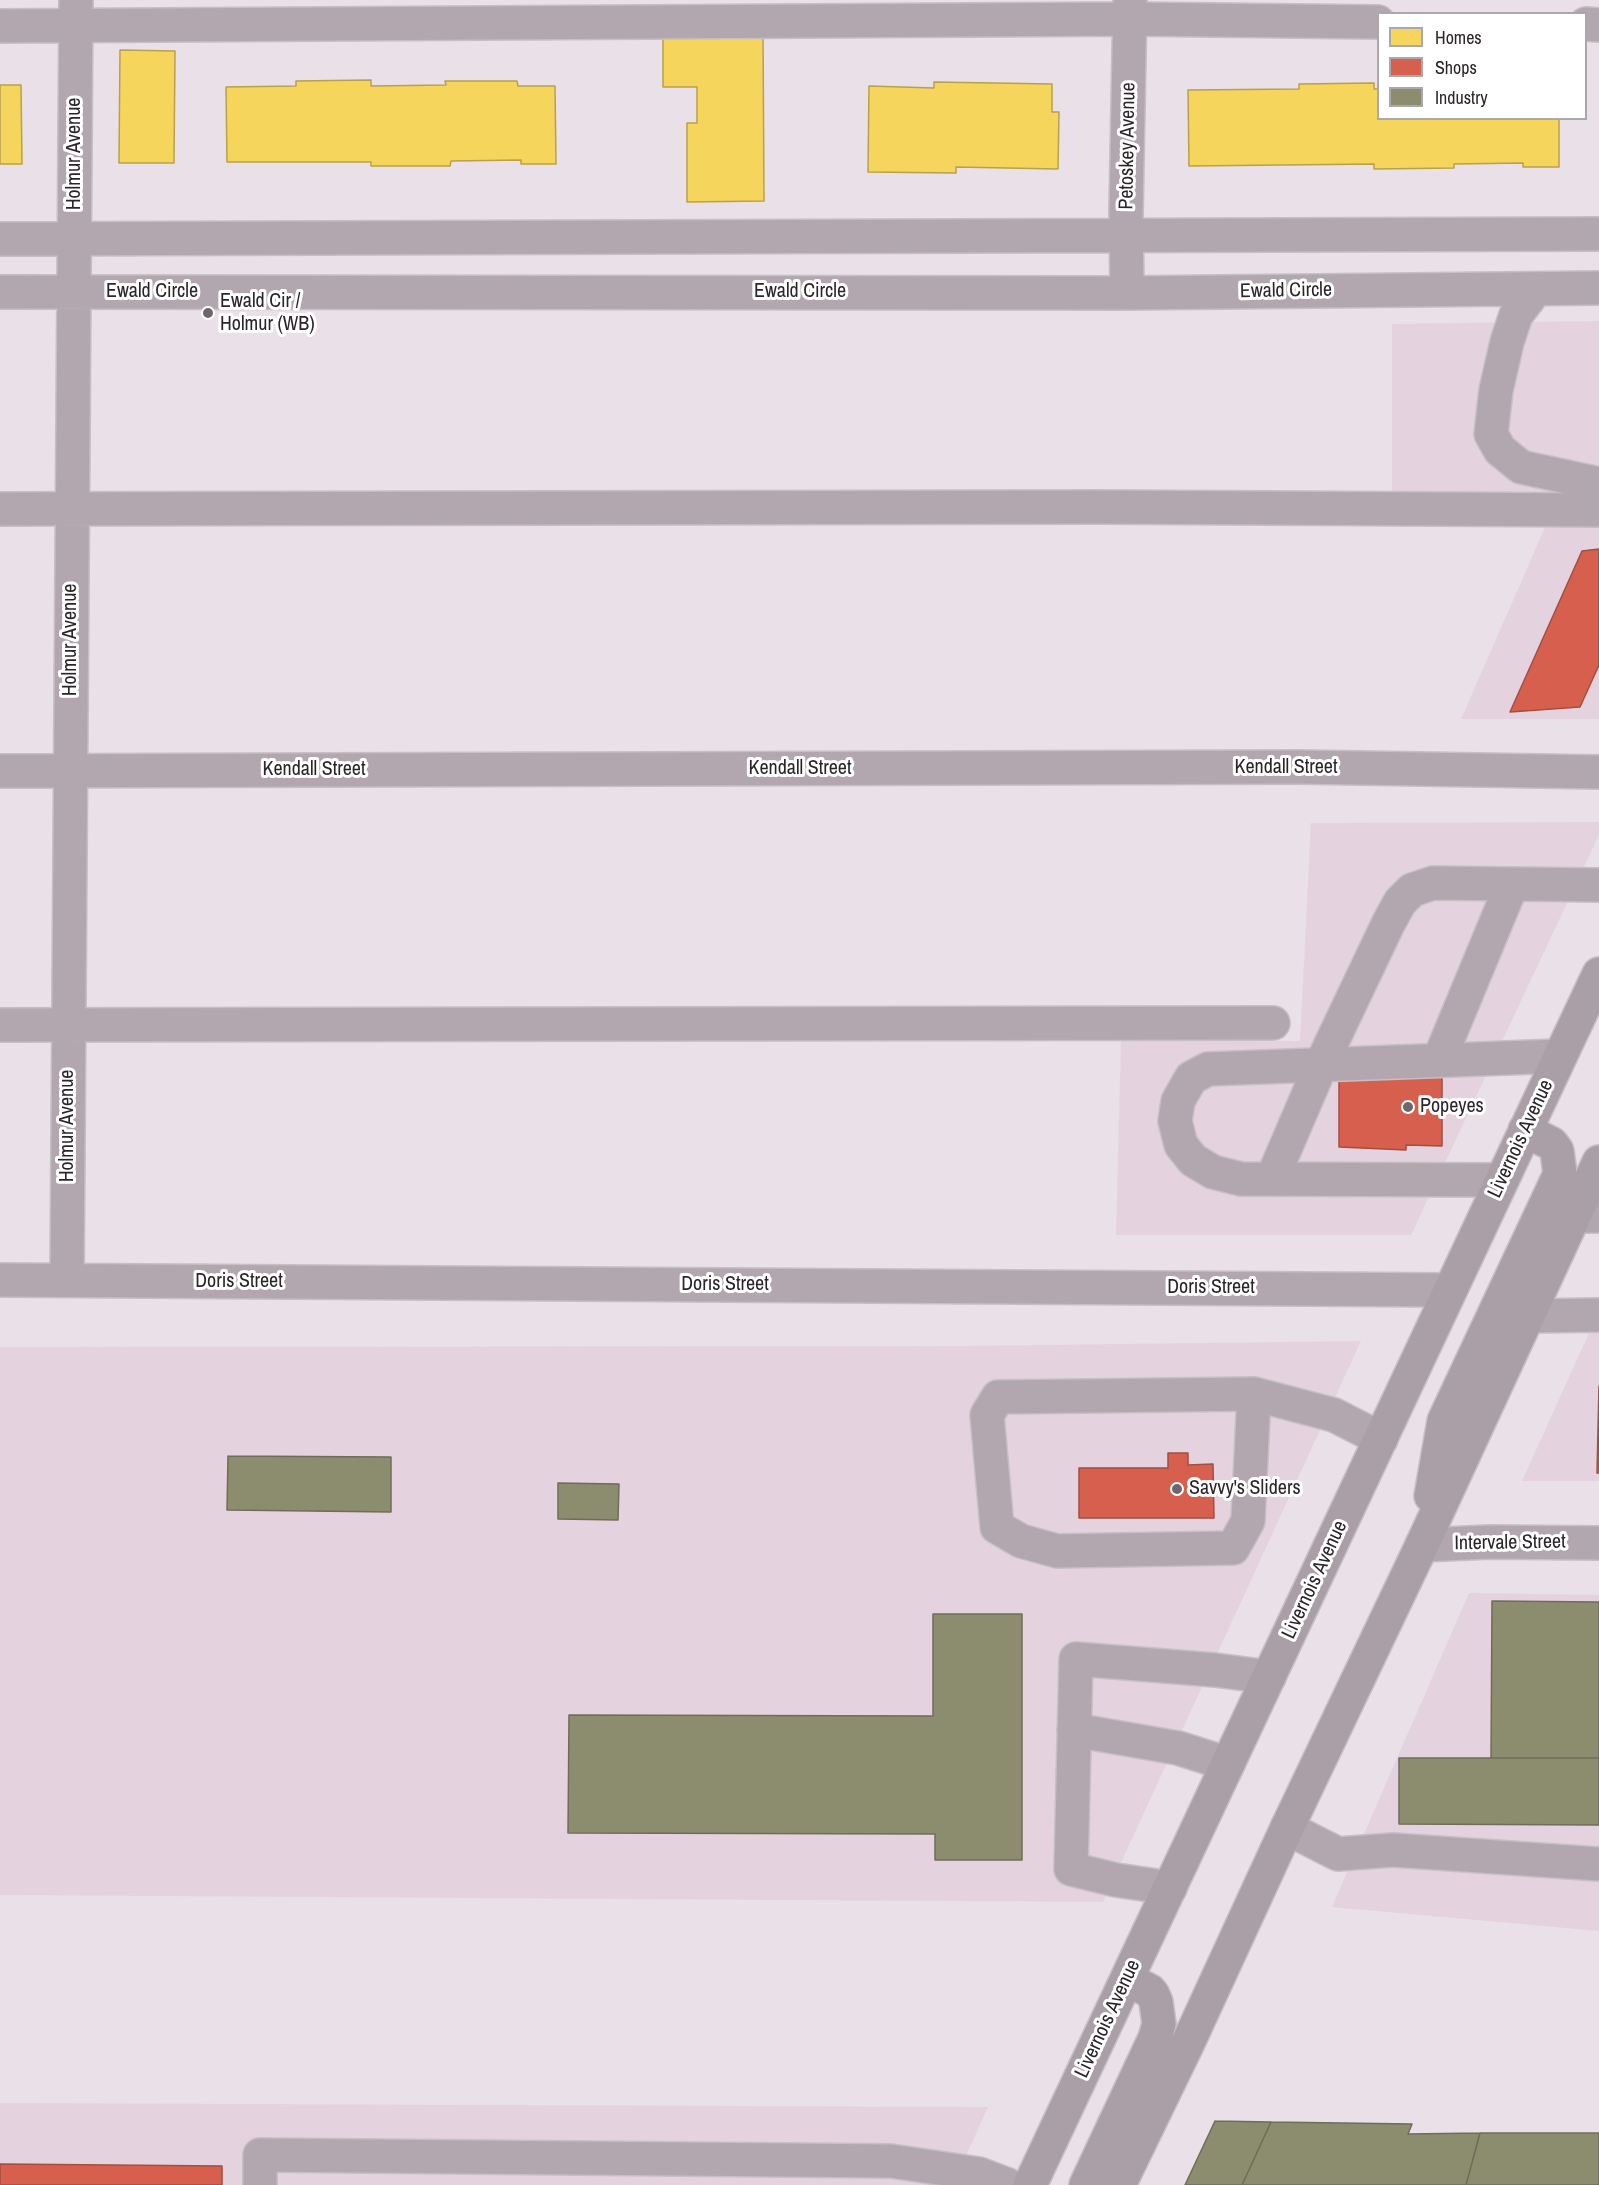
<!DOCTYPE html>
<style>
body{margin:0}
#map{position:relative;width:1599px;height:2185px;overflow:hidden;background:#eae0e7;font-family:"Archivo Narrow",sans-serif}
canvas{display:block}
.legend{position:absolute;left:1377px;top:12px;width:210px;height:108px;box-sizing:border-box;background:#fff;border:2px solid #aaa8aa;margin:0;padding:8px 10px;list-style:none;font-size:18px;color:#2b252a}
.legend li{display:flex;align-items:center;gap:12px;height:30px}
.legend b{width:30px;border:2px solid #aaa8aa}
</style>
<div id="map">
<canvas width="1599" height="2185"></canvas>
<ul class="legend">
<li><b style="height:16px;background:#f6d55c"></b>Homes</li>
<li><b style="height:16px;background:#d6604d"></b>Shops</li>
<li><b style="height:16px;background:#8c8c6e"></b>Industry</li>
</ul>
</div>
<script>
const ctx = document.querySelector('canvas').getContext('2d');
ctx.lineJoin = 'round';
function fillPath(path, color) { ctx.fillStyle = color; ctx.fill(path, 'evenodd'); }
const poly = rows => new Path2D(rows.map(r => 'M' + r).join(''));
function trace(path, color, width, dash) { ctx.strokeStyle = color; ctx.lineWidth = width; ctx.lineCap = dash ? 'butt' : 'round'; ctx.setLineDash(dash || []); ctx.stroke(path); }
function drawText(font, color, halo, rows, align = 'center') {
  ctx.font = font + ' "Archivo Narrow",sans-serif'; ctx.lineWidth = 6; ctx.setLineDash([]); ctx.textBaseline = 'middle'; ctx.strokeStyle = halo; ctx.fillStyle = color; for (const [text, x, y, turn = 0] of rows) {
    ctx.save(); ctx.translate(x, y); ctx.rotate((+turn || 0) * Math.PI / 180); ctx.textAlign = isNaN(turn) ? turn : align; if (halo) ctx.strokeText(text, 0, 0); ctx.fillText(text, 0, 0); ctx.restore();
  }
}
fillPath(poly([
 [1599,321,1599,497,1392,497,1392,324],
 [1549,518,1599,519,1599,719,1461,719],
 [1599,822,1599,835,1411,1235,1116,1235,1121,1040,1300,1041,1311,823],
 [1599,1311,1599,1481,1522,1481],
 [1361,1341,1103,1902,0,1895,0,1347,962,1346],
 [1469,1593,1599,1595,1599,1931,1332,1907],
 [0,2103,988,2107,953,2185,0,2185]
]), '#e4d3df');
const homes = poly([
 [763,32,764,201,687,202,687,123,697,123,697,87,663,87,663,33,763,32],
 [120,50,175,51,174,163,119,163,120,50],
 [371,80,371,86,446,85,445,81,517,81,518,86,555,86,556,164,521,164,521,160,451,161,450,166,371,166,371,162,227,162,226,87,296,86,296,81,371,80],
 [934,82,1052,84,1052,112,1059,112,1058,169,956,167,956,173,868,172,869,86,934,88,934,82],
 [1374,83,1374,89,1378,89,1378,118,1559,118,1559,167,1523,167,1523,163,1454,164,1454,168,1374,169,1374,164,1189,166,1188,90,1299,89,1299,84,1374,83],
 [0,85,21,85,22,164,0,164,0,85]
]);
fillPath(homes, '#f6d55c');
trace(homes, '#b9a04d', 1.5);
const shops = poly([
 [1599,549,1599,665,1580,707,1510,712,1582,551,1599,549],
 [1442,1077,1442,1146,1406,1145,1406,1150,1339,1147,1339,1079,1442,1077],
 [1599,1386,1599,1473,1597,1473,1599,1386],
 [1168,1453,1188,1453,1188,1465,1213,1464,1214,1518,1079,1518,1079,1468,1168,1468,1168,1453],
 [0,2164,222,2166,222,2185,0,2185,0,2164]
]);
fillPath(shops, '#d6604d');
trace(shops, '#a34e42', 1.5);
const industry = poly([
 [228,1456,391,1457,391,1512,227,1510,228,1456],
 [558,1483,619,1484,618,1520,558,1519,558,1483],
 [1492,1601,1599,1602,1599,1758,1491,1758,1492,1601],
 [933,1614,1022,1614,1022,1860,935,1860,935,1834,568,1833,569,1715,933,1716,933,1614],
 [1399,1758,1599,1758,1599,1825,1399,1824,1399,1758],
 [1215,2121,1271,2122,1242,2185,1185,2185,1215,2121],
 [1271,2122,1412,2124,1408,2134,1480,2133,1466,2185,1242,2185,1271,2122],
 [1480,2133,1599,2133,1599,2185,1466,2185,1480,2133]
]);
fillPath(industry, '#8c8c6e');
trace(industry, '#6f6d5a', 1.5);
const minor = poly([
 [1586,24,1599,25],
 [0,26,1130,19,1378,22],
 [0,239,1599,234],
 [1536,289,1516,315,1507,342,1496,390,1491,434,1500,450,1521,467,1599,484],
 [0,292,1127,293,1599,288],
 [1127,293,1126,213,1130,0],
 [0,509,1099,507,1599,510],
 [0,771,1299,767,1599,772],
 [0,1025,1273,1023],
 [1439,1060,1512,884],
 [1272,1179,1321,1065,1388,924,1400,902,1412,890,1433,883,1599,885],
 [1501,1180,1241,1179,1213,1172,1193,1160,1181,1145,1175,1121,1178,1101,1191,1078,1208,1069,1560,1056],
 [1574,1216,1599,1216],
 [0,1280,1450,1290],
 [67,1280,76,0],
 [1527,1316,1599,1315],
 [1254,1394,1248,1521,1233,1548,1057,1551,1021,1541,997,1527,987,1415,998,1397,1254,1394,1334,1415,1381,1439],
 [1422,1545,1490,1542,1599,1543],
 [1074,1730,1178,1748,1228,1764],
 [1287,1828,1338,1854,1393,1850,1599,1864],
 [1170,1888,1116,1880,1071,1869,1076,1659,1215,1670,1269,1677],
 [260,2185,260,2155,891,2161,979,2174,1008,2185]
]);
const major = poly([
 [1431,1496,1444,1421,1560,1174,1557,1151,1552,1144,1525,1130],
 [1030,2185,1599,974],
 [1086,2185,1155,2038,1159,2024,1156,2002,1153,1995,1150,1991,1127,1979],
 [1119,2185,1187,2045,1287,1828,1422,1545,1599,1162]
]);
trace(minor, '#c7bfc4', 36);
trace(major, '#c7bfc4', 36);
trace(minor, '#b2a7af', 33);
trace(major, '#aa9fa7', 33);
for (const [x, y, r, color] of [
 [208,313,6,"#6e666c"],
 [1408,1107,6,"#6e666c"],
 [1177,1489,6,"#6e666c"]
]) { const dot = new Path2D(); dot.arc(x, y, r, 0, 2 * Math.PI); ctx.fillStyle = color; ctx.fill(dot); trace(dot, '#fff', 2); }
drawText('20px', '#2b252a', '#fff', [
 ["Petoskey Avenue",1128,146,-89],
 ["Holmur Avenue",75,154,-90],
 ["Ewald Circle",1286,291,-1],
 ["Ewald Circle",152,292],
 ["Ewald Circle",800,292],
 ["Holmur Avenue",71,640,-90],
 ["Kendall Street",1286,768],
 ["Kendall Street",800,769],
 ["Kendall Street",314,770],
 ["Holmur Avenue",68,1126,-90],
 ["Livernois Avenue",1521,1139,-65],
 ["Doris Street",239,1282],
 ["Doris Street",725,1285],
 ["Doris Street",1211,1288],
 ["Intervale Street",1510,1543,-1],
 ["Livernois Avenue",1315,1580,-65],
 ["Livernois Avenue",1108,2019,-65]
]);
drawText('20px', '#2b252a', '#fff', [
 ["Ewald Cir /",220,302],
 ["Holmur (WB)",220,325],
 ["Popeyes",1420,1107],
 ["Savvy's Sliders",1189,1489]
], 'left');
</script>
